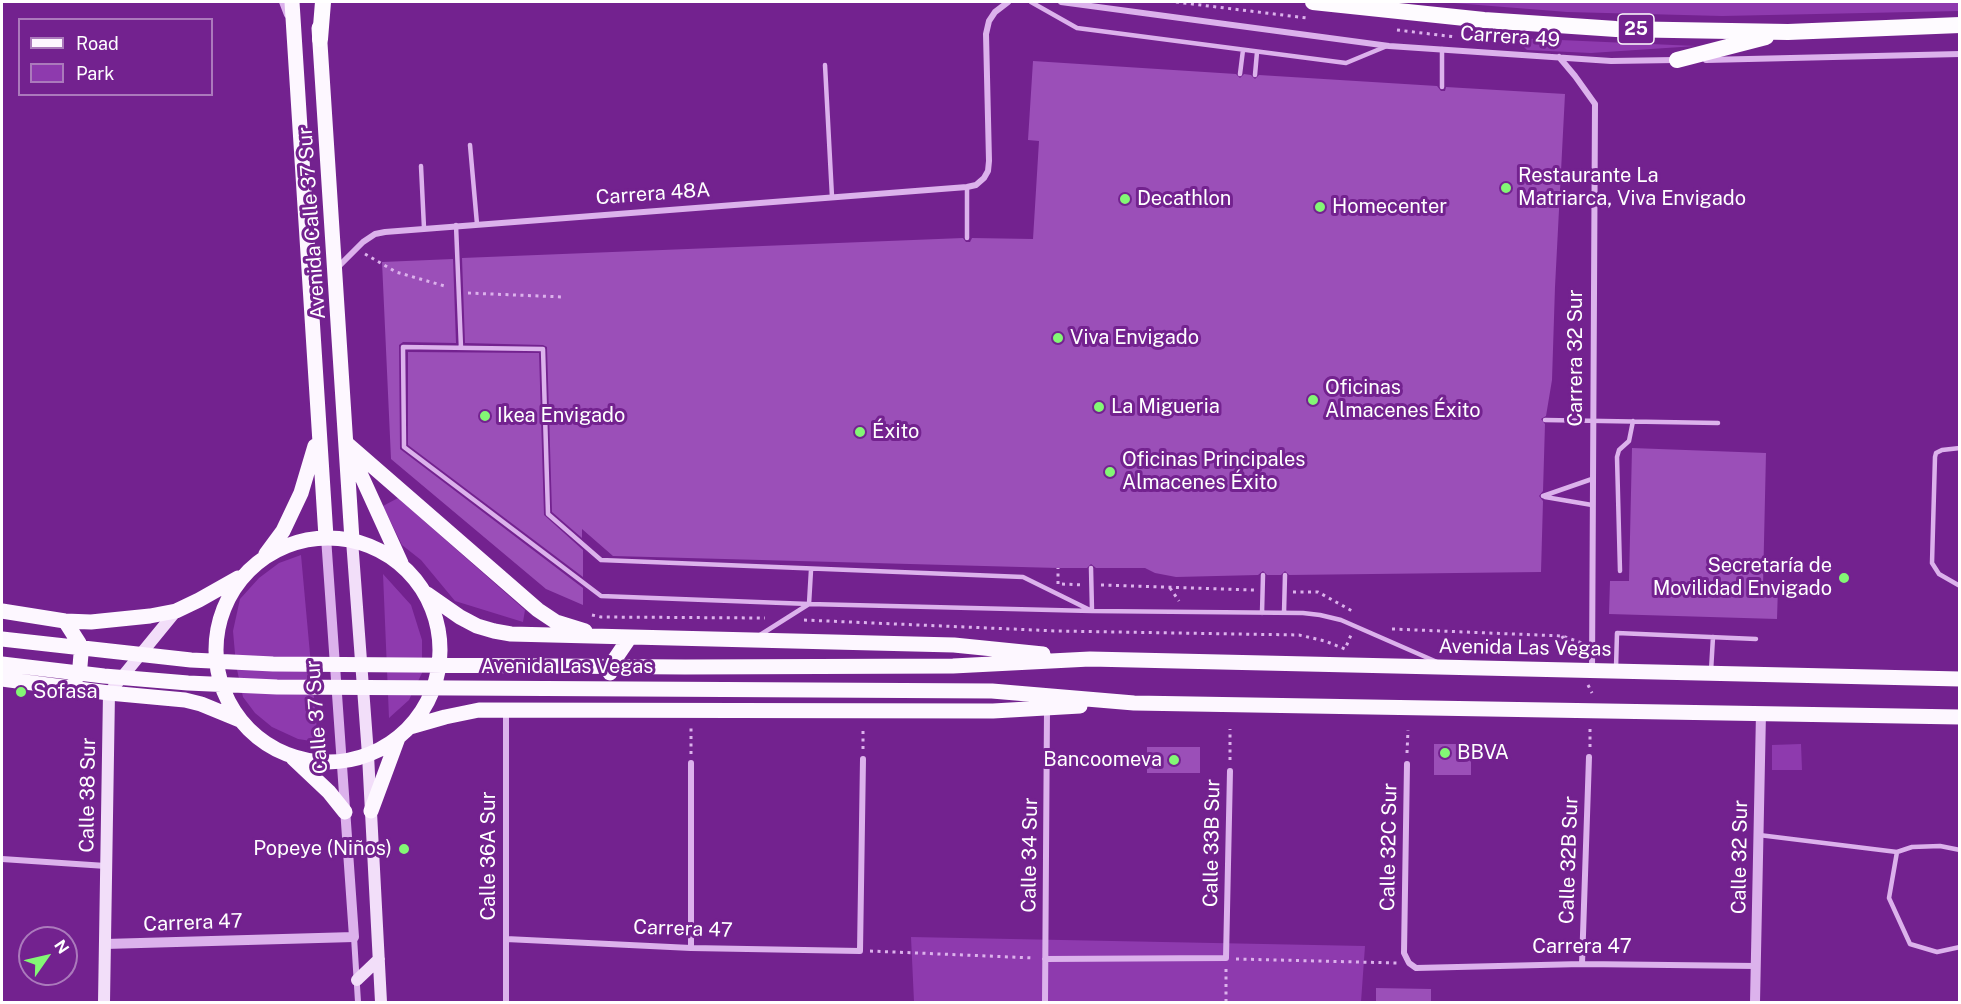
<!DOCTYPE html>
<meta charset="utf-8">
<style>
body{margin:0}
#map{position:relative;width:1961px;height:1004px;overflow:hidden;background:#73228f;font-family:"Public Sans",sans-serif}
canvas{display:block}
.frame{position:absolute;inset:0;border:3px solid #fff;pointer-events:none}
.legend{position:absolute;left:18px;top:18px;width:195px;height:78px;box-sizing:border-box;background:#73228f;border:2px solid #ab7abc;margin:0;padding:8px 10px;list-style:none;font-size:18px;color:#fff}
.legend li{display:flex;align-items:center;gap:12px;height:30px}
.legend b{width:30px;border:2px solid #ab7abc}
.north{position:absolute;left:18px;top:926px;width:60px;height:60px;box-sizing:border-box;background:#73228f;border:2px solid #ab7abc;border-radius:50%;rotate:56deg;font-size:16px;font-weight:700;line-height:24px;text-align:center;color:#fff}
.north::after{content:'';display:block;margin:auto;width:21px;height:27px;background:#83f775;clip-path:polygon(50% 0,100% 100%,50% 72%,0 100%)}
</style>
<div id="map">
<canvas width="1961" height="1004"></canvas>
<div class="frame"></div>
<ul class="legend">
<li><b style="height:8px;background:#fdf7ff"></b>Road</li>
<li><b style="height:16px;background:#8e3aae"></b>Park</li>
</ul>
<div class="north">N</div>
</div>
<script>
const ctx = document.querySelector('canvas').getContext('2d');
ctx.lineJoin = 'round';
function fillPath(path, color) { ctx.fillStyle = color; ctx.fill(path, 'evenodd'); }
const poly = rows => new Path2D(rows.map(r => 'M' + r).join(''));
function trace(path, color, width, dash) { ctx.strokeStyle = color; ctx.lineWidth = width; ctx.lineCap = dash ? 'butt' : 'round'; ctx.setLineDash(dash || []); ctx.stroke(path); }
function drawText(font, color, halo, rows, align = 'center') {
  ctx.font = font + ' "Public Sans",sans-serif'; ctx.lineWidth = 6; ctx.setLineDash([]); ctx.textBaseline = 'middle'; ctx.strokeStyle = halo; ctx.fillStyle = color; for (const [text, x, y, turn = 0] of rows) {
    ctx.save(); ctx.translate(x, y); ctx.rotate((+turn || 0) * Math.PI / 180); ctx.textAlign = isNaN(turn) ? turn : align; if (halo) ctx.strokeText(text, 0, 0); ctx.fillText(text, 0, 0); ctx.restore();
  }
}
fillPath(poly([
 [1441,2,1959,2,1960,11,1722,16,1567,12],
 [1515,38,1696,46,1591,53,1527,50],
 [398,498,525,610,523,622,455,601,421,560,402,545,383,506],
 [301,555,318,742,298,739,272,727,255,713,243,697,236,665,233,631,240,599,259,578,279,563],
 [383,574,411,605,422,640,422,673,409,700,389,718],
 [1801,744,1802,770,1772,770,1772,745],
 [911,937,1365,946,1361,1002,914,1002]
]), '#8e3aae');
fillPath(poly([
 [1033,61,1236,74,1240,78,1244,74,1251,75,1255,79,1259,75,1437,86,1441,91,1445,91,1446,87,1565,94,1555,287,1552,380,1546,416,1541,419,1545,424,1543,491,1539,496,1543,501,1541,572,1289,575,1285,571,1281,575,1267,575,1263,571,1258,575,1176,577,1155,573,1145,568,1096,568,1091,564,1087,568,1058,568,613,556,582,529,582,538,552,512,547,347,543,345,465,343,462,258,963,238,966,242,970,242,972,238,1033,239,1039,141,1028,140],
 [453,259,456,343,403,342,399,345,400,449,583,588,583,605,546,589,391,459,382,262],
 [408,352,539,353,544,515,583,550,583,577,408,445],
 [1632,448,1766,453,1763,586,1778,586,1777,619,1609,614,1610,581,1629,581],
 [1434,744,1471,744,1471,775,1434,775],
 [1147,747,1200,747,1200,773,1147,773],
 [1376,988,1431,989,1431,1002,1376,1002]
]), '#9b4fb8');
trace(poly([
 [1176,2,1307,18],
 [1397,30,1456,37],
 [365,254,396,272,448,287],
 [468,293,563,297],
 [1058,584,1058,568],
 [1062,584,1083,585],
 [1101,585,1254,590],
 [1170,588,1179,601],
 [1293,592,1318,592,1354,612],
 [592,615,601,617,765,618],
 [804,620,1057,631,1299,635,1325,641,1345,649,1351,635],
 [1392,629,1562,636,1582,643],
 [1562,636,1570,653],
 [1588,685,1592,693],
 [1590,747,1590,727],
 [863,749,863,727],
 [1407,753,1408,730],
 [691,754,691,725],
 [1230,760,1230,729],
 [870,951,1034,958],
 [1236,959,1398,963],
 [1226,969,1226,1002]
]), '#dcb2ec', 3, [3, 4.5]);
trace(poly([
 [1031,2,1077,28,1346,63,1387,46],
 [1442,49,1442,87],
 [825,65,832,197],
 [1240,74,1243,50],
 [1255,75,1257,52],
 [470,145,477,224],
 [421,166,424,228],
 [967,187,967,238],
 [456,225,461,348],
 [1545,420,1718,423],
 [1960,448,1942,450,1936,453,1935,457,1932,563,1939,574,1960,586],
 [1543,496,1592,479],
 [1545,497,1592,505],
 [1091,568,1092,611,1023,577,601,560,548,514,543,349,403,347,404,447,601,596,809,604,1092,611,1303,613,1320,615,1341,620,1437,662],
 [1620,571,1617,457,1619,450,1629,441,1633,421],
 [1262,613,1263,575],
 [1284,613,1285,575],
 [760,635,809,604,811,570],
 [1616,668,1617,633,1756,639],
 [1711,671,1713,637],
 [1759,835,1897,852,1889,898,1910,944,1937,952,1960,947],
 [1897,852,1912,847,1940,846,1960,850]
]), '#dcb2ec', 4.5);
trace(poly([
 [282,2,287,15],
 [1061,2,1389,46,1611,61,1675,60],
 [1559,57,1575,76,1595,104,1592,670],
 [1706,60,1960,54],
 [336,269,363,242,375,234,385,232,967,187,976,185,984,178,988,171,989,161,986,34,989,21,995,12,1008,2],
 [506,711,506,1002],
 [691,763,691,948],
 [1407,764,1404,953,1409,963,1416,968,1582,964,1756,966],
 [2,859,106,866],
 [354,937,358,1002],
 [506,939,691,948,860,951,863,759],
 [1045,959,1226,958,1230,771],
 [1582,964,1589,757],
 [1045,1002,1047,709]
]), '#dcb2ec', 6);
trace(poly([
 [105,944,354,937,326,537],
 [1755,1002,1761,713]
]), '#dcb2ec', 10);
trace(poly([
 [352,540,368,755,381,1002],
 [357,980,379,959],
 [104,1002,109,693,176,611]
]), '#f2def9', 12);
trace(poly([
 [292,2,326,537],
 [319,28,352,540],
 [346,443,538,610,556,622,585,631],
 [350,451,401,563],
 '216 650a112 112 0 1 1 224 0a112 112 0 1 1-224 0Z',
 [266,554,283,531,301,493,315,446],
 [427,594,460,617,477,626,494,631,511,634,954,645,1043,654],
 [2,611,65,621,91,622,150,616,176,611,199,600,238,578],
 [65,621,79,643,81,654,80,666,75,681],
 [2,639,191,660,273,664,685,667,953,666,1090,659,1960,679],
 [2,664,104,676,188,683,277,687,992,691,1134,703,1960,717],
 [610,673,615,659,630,637],
 [2,679,109,693,185,700,201,704,240,720],
 [410,727,445,717,479,710,993,711,1080,706],
 [293,758,329,792,345,812],
 [371,811,398,738]
]), '#fdf7ff', 15);
trace(poly([
 [1313,2,1484,20,1616,29,1788,32,1960,25],
 [320,39,323,2],
 [1677,60,1766,37]
]), '#fefbff', 16);
for (const [x, y, r, color] of [
 [1506,188,6,"#83f775"],
 [1125,199,6,"#83f775"],
 [1320,207,6,"#83f775"],
 [1058,338,6,"#83f775"],
 [1313,400,6,"#83f775"],
 [1099,407,6,"#83f775"],
 [485,416,6,"#83f775"],
 [860,432,6,"#83f775"],
 [1110,472,6,"#83f775"],
 [1844,578,6,"#83f775"],
 [21,692,6,"#83f775"],
 [1445,753,6,"#83f775"],
 [1174,760,6,"#83f775"],
 [404,849,6,"#83f775"]
]) { const dot = new Path2D(); dot.arc(x, y, r, 0, 2 * Math.PI); ctx.fillStyle = color; ctx.fill(dot); trace(dot, '#73228f', 2); }
for (const [x, y, w] of [
 [1636,29,36]
]) { const box = new Path2D(); box.roundRect(x - w / 2, y - 15, w, 30, 4.5); ctx.fillStyle = '#73228f'; ctx.fill(box); trace(box, '#fff', 1.5); }
drawText('bold 18px', '#fff', null, [
 ["25",1636,29]
]);
drawText('20px', '#fff', '#73228f', [
 ["Carrera 49",1510,37,4],
 ["Carrera 48A",653,194,-4],
 ["Avenida Calle 37 Sur",312,223,-94],
 ["Carrera 32 Sur",1576,358,-90],
 ["Avenida Las Vegas",1525,648,1],
 ["Avenida Las Vegas",567,667],
 ["Calle 37 Sur",317,717,-94],
 ["Calle 38 Sur",88,795,-89],
 ["Calle 33B Sur",1212,843,-89],
 ["Calle 32C Sur",1389,847,-89],
 ["Calle 34 Sur",1030,855,-89],
 ["Calle 36A Sur",489,856,-90],
 ["Calle 32 Sur",1740,857,-89],
 ["Calle 32B Sur",1569,860,-88],
 ["Carrera 47",193,923,-2],
 ["Carrera 47",683,929,2],
 ["Carrera 47",1582,947]
]);
drawText('20px', '#fff', '#73228f', [
 ["Restaurante La",1518,176],
 ["Matriarca, Viva Envigado",1518,199],
 ["Decathlon",1137,199],
 ["Homecenter",1332,207],
 ["Viva Envigado",1070,338],
 ["Oficinas",1325,388],
 ["Almacenes Éxito",1325,411],
 ["La Migueria",1111,407],
 ["Ikea Envigado",497,416],
 ["Éxito",872,432],
 ["Oficinas Principales",1122,460],
 ["Almacenes Éxito",1122,483],
 ["Secretaría de",1832,566,"right"],
 ["Movilidad Envigado",1832,589,"right"],
 ["Sofasa",33,692],
 ["BBVA",1457,753],
 ["Bancoomeva",1162,760,"right"],
 ["Popeye (Niños)",392,849,"right"]
], 'left');
</script>
